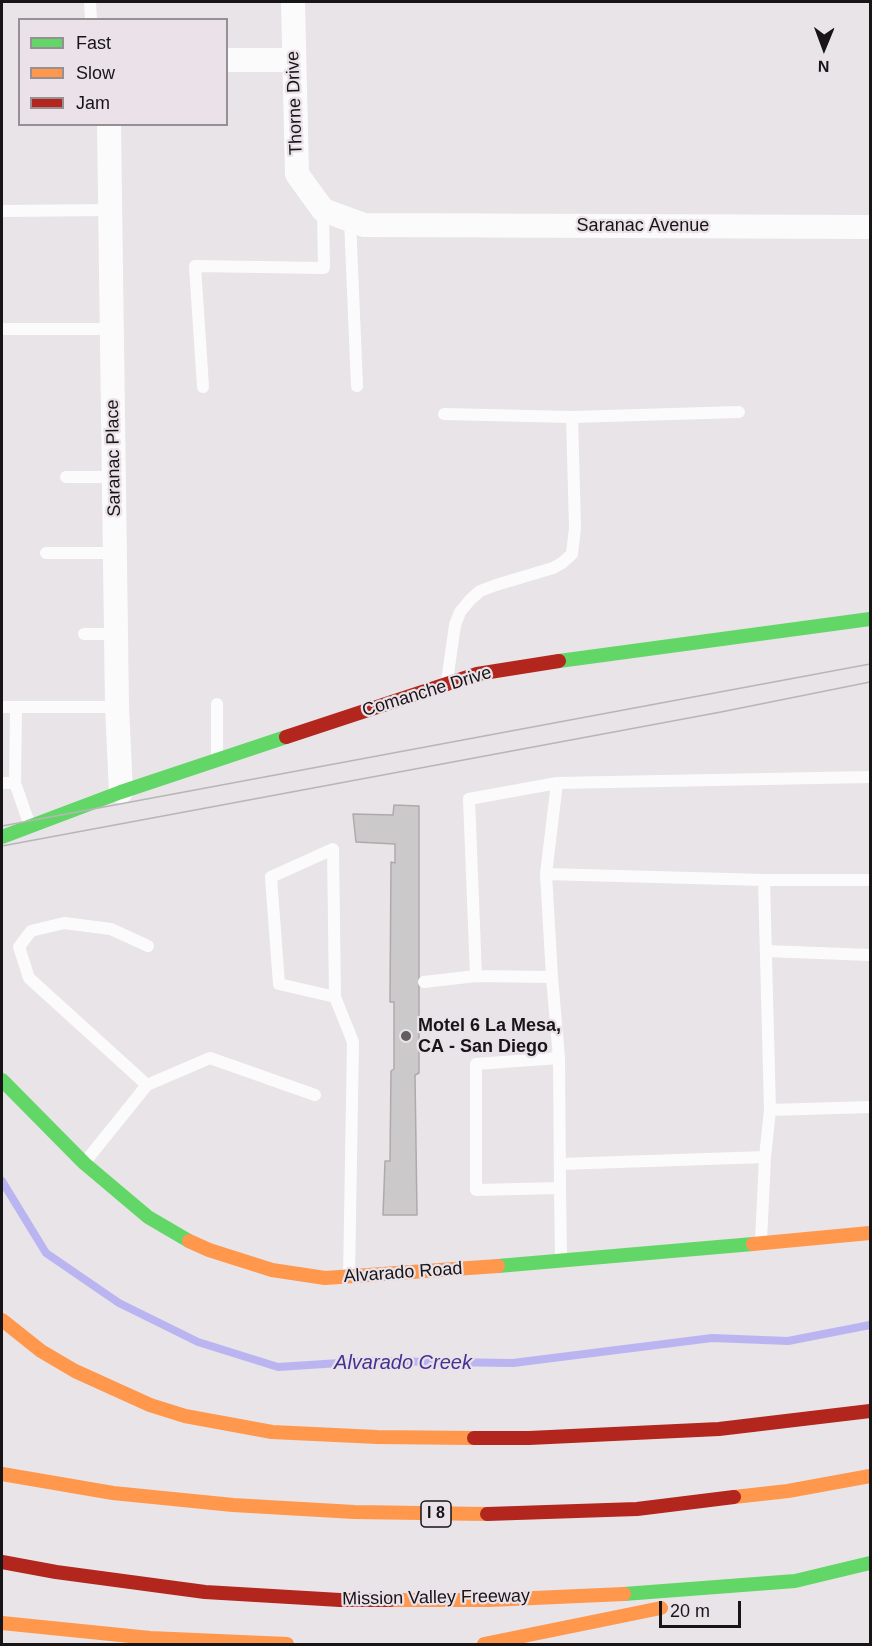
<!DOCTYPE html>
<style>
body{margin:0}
#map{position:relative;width:872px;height:1646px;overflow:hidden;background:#e8e4e7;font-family:Helvetica,sans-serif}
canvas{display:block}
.frame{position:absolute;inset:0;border:3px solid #181517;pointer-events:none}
.legend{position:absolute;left:18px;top:18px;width:210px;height:108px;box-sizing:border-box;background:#eae2e8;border:2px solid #969094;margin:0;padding:8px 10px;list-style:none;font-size:18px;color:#181517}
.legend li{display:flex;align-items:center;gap:12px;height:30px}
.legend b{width:30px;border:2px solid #969094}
.north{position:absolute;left:794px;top:18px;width:60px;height:60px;-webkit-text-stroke:4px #eae2e8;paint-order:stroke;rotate:181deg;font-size:16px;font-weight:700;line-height:24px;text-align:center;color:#181517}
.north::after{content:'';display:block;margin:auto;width:21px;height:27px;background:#181517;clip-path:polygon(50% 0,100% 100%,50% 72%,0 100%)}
.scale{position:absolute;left:659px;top:1601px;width:82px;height:27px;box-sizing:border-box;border:3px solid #181517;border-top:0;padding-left:8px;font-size:18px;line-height:21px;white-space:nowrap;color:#181517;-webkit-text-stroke:4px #eae2e8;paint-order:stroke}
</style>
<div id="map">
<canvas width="872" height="1646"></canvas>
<div class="frame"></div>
<ul class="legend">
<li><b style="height:8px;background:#63d668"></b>Fast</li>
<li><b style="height:8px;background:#ff974d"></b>Slow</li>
<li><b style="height:8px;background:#b3261e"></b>Jam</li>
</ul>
<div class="north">N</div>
<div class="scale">20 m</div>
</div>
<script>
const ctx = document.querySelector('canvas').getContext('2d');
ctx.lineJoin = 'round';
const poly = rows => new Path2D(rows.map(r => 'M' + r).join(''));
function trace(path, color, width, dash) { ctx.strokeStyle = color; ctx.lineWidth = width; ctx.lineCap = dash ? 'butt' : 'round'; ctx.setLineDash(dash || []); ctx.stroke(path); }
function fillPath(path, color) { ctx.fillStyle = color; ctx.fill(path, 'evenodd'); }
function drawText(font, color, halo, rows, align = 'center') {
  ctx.font = font + ' Helvetica,sans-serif'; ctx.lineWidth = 4.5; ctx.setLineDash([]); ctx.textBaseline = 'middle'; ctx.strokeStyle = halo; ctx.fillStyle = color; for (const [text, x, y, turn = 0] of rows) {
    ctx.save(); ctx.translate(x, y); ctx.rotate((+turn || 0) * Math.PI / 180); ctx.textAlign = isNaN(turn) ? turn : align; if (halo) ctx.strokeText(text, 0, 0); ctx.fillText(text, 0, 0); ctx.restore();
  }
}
trace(poly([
 [2,1181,46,1253,119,1303,198,1342,278,1367,371,1361,513,1363,712,1338,788,1341,870,1325]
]), '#bab5f1', 8);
const building = poly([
 [394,805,419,806,419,1073,415,1075,417,1215,383,1215,385,1161,390,1161,391,1071,394,1069,394,1002,390,1002,391,862,395,863,395,844,356,842,353,814,393,815,394,805]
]);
fillPath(building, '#ccc9cb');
trace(building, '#aeaaac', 1.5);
trace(poly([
 [90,2,91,20],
 [2,211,111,210],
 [350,220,357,386],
 [2,329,112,329],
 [203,387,195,266,324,268,323,210],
 [444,414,572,417,575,528,572,554,562,563,553,568,496,585,480,591,470,600,460,612,455,625,447,681],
 [572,417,739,412],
 [66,477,114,477],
 [46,553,115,553],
 [84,634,116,634],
 [217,704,217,757],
 [2,707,117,707],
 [2,783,15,783,30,826],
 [15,783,16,707],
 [546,874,764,880,770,1110],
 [764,880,870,880],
 [766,951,870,955],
 [476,976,552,977,546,874,557,783],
 [552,977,559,1058,476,1064,476,1190,560,1188,561,1259],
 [424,982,476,976,469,799,557,783,870,777],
 [335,997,279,984,271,877,333,849,335,997,353,1042,349,1276],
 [559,1058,560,1188],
 [147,1085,29,978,19,947,31,931,64,923,111,929,148,946],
 [85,1162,147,1085,210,1058,315,1095],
 [560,1164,765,1157],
 [761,1241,765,1157,770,1110,870,1107]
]), '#fcfbfb', 12);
trace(poly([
 [293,2,297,174,323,210,364,225,870,227],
 [226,60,293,60],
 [109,124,117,707,121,792]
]), '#fcfbfb', 24);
trace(poly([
 [559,661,870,619],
 [2,837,121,792,286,737],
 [2,1080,84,1163,148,1217,189,1241],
 [498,1266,753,1244],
 [624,1594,795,1581,870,1563]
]), '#63d668', 14);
trace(poly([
 [189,1241,209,1250,272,1270,325,1278,498,1266],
 [753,1244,870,1233],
 [2,1320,41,1351,75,1371,150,1405,185,1416,272,1432,377,1437,474,1438],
 [2,1474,113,1493,233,1505,354,1512,487,1514],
 [734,1497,788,1491,870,1476],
 [390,1600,489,1600,624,1594],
 [2,1623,150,1638,287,1644],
 [484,1644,661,1608]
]), '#ff974d', 14);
trace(poly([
 [286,737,477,674,559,661],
 [474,1438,529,1438,719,1429,870,1411],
 [487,1514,637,1509,734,1497],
 [2,1562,56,1572,205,1592,340,1600,390,1600]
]), '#b3261e', 14);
trace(poly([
 [2,826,870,664],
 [2,846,721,712,870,682]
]), '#b7b6b7', 1.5);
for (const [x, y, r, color] of [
 [406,1036,6,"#615d60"]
]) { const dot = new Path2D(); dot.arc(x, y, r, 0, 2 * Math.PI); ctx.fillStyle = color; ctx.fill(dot); trace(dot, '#eae2e8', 2); }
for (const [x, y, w] of [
 [436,1514,30]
]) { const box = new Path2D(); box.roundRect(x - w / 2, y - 13, w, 26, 4.5); ctx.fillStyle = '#eae2e8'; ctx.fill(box); trace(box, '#181517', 1.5); }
drawText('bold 16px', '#181517', null, [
 ["I 8",436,1514]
]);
drawText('18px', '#181517', '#eae2e8', [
 ["Thorne Drive",295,103,-92],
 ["Saranac Avenue",643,226],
 ["Saranac Place",114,458,-91],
 ["Comanche Drive",427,692,-17],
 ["Alvarado Road",403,1273,-4],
 ["Mission Valley Freeway",436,1598,-1]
]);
drawText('bold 18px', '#181517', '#eae2e8', [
 ["Motel 6 La Mesa,",418,1026],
 ["CA - San Diego",418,1047]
], 'left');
drawText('italic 20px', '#443292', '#eae2e8', [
 ["Alvarado Creek",403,1363]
]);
</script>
